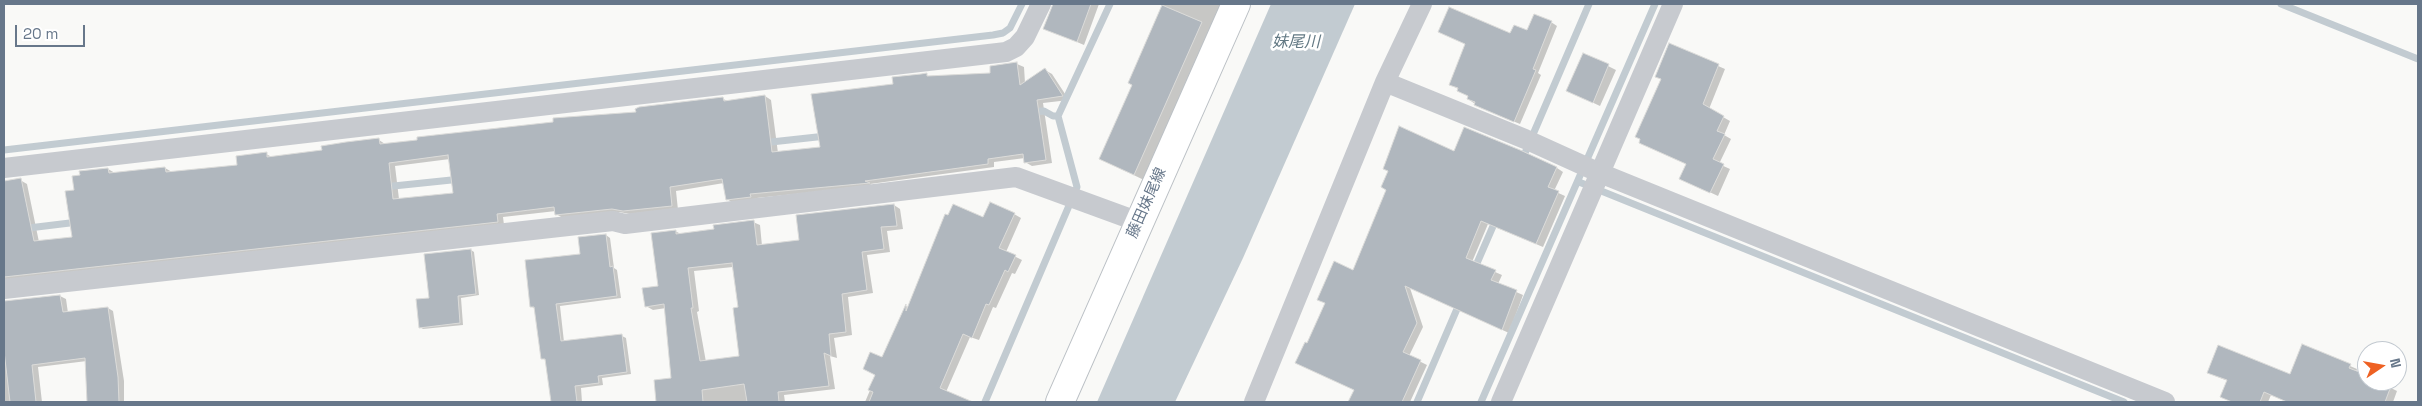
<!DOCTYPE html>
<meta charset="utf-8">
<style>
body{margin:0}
#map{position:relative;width:2422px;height:406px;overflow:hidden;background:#f9f9f7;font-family:"Space Grotesk",sans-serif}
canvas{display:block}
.frame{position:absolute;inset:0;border:5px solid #67778a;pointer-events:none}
.north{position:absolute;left:2357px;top:341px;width:50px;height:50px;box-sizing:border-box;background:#fff;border:1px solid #c2c9d0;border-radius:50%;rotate:78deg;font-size:14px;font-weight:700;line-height:20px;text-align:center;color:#67778a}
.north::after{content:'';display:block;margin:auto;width:18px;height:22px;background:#ee6123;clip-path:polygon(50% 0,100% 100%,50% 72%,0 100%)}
.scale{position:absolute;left:15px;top:25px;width:70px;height:22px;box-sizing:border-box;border:2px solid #67778a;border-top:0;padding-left:6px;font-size:15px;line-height:18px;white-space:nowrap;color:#67778a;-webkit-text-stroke:4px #fff;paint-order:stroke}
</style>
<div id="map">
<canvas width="2422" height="406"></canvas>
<div class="frame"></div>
<div class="north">N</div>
<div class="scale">20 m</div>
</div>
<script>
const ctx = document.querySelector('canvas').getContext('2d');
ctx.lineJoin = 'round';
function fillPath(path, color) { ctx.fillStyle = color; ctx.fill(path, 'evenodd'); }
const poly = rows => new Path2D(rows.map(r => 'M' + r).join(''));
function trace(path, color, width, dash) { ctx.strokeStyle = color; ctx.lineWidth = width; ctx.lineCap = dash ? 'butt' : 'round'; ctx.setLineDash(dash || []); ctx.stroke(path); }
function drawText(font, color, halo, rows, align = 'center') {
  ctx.font = font + ' "Space Grotesk","Noto Sans JP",sans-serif'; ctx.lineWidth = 5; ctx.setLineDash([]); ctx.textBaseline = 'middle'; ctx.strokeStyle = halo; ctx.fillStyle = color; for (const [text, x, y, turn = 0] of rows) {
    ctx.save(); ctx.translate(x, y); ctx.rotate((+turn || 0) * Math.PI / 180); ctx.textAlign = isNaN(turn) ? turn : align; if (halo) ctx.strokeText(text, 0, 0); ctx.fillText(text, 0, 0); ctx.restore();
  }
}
fillPath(poly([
 [1271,4,1355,4,1243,258,1175,402,1097,402]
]), '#c2cbd1');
fillPath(poly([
 [1053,4,1099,4,1084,45,1044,28,1053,9],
 [1164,4,1223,4,1144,180,1100,159,1133,85,1129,82],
 [1551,22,1557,26,1538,73,1541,75,1520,124,1481,108,1468,99,1469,96,1450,84,1511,35,1528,32],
 [1670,45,1725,69,1709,109,1730,121,1724,135,1731,139,1719,164,1730,169,1718,196,1688,182,1687,164,1662,80],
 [1584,54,1616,70,1600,106,1568,91],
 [1017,64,1024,67,1025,83,1045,70,1052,74,1069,100,1043,103,1052,163,1032,166,1025,162,1025,158,994,162,994,167,870,184,873,186,757,198,757,200,733,203,727,199,724,183,676,191,678,210,630,214,619,212,563,218,556,214,556,211,503,217,504,225,4,285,4,182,20,180,27,184,39,242,73,238,75,191,108,169,115,173,165,168,172,172,238,166,266,154,274,158,323,151,379,140,385,144,637,113,723,99,728,101,765,96,771,100,778,153,821,148,894,85,926,75,931,77,992,74],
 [450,159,454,194,399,199,395,166],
 [1455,152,1557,168,1563,172,1554,191,1565,196,1543,247,1488,224,1472,262,1502,275,1498,284,1523,295,1509,333,1410,288,1423,327,1409,356,1427,365,1410,402,1350,402,1355,390,1308,345,1326,304,1319,300,1354,271],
 [894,205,900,209,903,229,887,231,890,252,867,255,873,293,848,297,852,335,834,338,837,358,830,356,835,389,784,395,785,402,658,402,655,381,673,379,666,308,653,310,646,306,659,287,675,231,681,234,715,230,753,222,760,225,762,246,801,241],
 [733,267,739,308,740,357,706,362,697,312,699,311,694,271],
 [1014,214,1021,218,1006,252,1022,260,1015,274,1012,273,996,308,993,307,979,340,970,337,946,392,950,394,947,402,865,402,906,306,909,308,984,219],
 [606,235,610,238,614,268,617,270,621,298,560,306,564,342,622,336,626,338,631,374,602,378,603,385,581,388,582,402,552,402,547,361,542,358,535,309,531,306,582,255],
 [471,250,474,252,479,295,461,298,463,325,423,329,420,327,430,299],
 [60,296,66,299,68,313,108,308,113,311,124,381,124,402,88,402,87,361,38,367,42,402,4,402,4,302],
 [2303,346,2350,366,2357,369,2356,372,2367,377,2367,381,2377,381,2397,391,2393,402,2287,402,2271,395,2268,402,2232,402,2221,397,2228,381,2215,376,2290,376]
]), '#0003');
trace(poly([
 [2281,4,2418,59],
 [1030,112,1044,111,1053,116,1058,116],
 [762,143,826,136],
 [4,150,993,35,1003,33,1010,28,1022,4],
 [1522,160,1589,4],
 [1579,182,2124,402],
 [384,187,461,179],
 [4,231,78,222],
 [1474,270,1497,217],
 [985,402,1077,187,1058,116,1110,4],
 [1417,402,1460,302],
 [1481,402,1655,4]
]), '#c2cbd1', 7);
const building = poly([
 [1053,4,1091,4,1077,42,1043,29,1053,4],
 [1162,5,1202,22,1134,175,1099,159,1132,85,1128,83,1162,5],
 [1449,7,1510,33,1514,25,1527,30,1534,14,1552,21,1533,69,1536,70,1514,122,1474,105,1475,102,1467,99,1468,96,1457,91,1458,88,1449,85,1465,44,1438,32,1449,7],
 [1669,43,1719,64,1703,104,1724,116,1717,131,1725,134,1713,159,1724,164,1710,193,1679,179,1686,164,1639,143,1640,139,1635,137,1661,79,1655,77,1669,43],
 [1583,53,1609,64,1593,103,1566,91,1583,53],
 [1017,62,1020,85,1045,68,1063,96,1037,100,1046,160,1024,163,1023,154,988,159,988,164,865,181,870,183,750,194,751,197,726,200,722,179,670,187,672,206,623,211,612,209,555,215,554,207,497,214,498,222,4,277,4,181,21,178,34,241,72,237,65,191,74,190,72,176,80,175,79,171,108,168,109,173,165,167,166,172,237,165,236,156,267,152,267,157,322,150,321,146,346,142,379,138,380,144,417,140,417,137,553,122,553,118,636,112,635,109,639,107,723,97,724,101,765,95,772,152,820,147,811,94,893,84,892,77,921,74,927,73,927,76,990,73,990,66,1017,62],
 [448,155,453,193,393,199,389,163,448,155],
 [1399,126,1454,151,1464,127,1520,150,1557,167,1548,187,1559,191,1536,244,1481,221,1466,258,1496,270,1491,280,1517,290,1502,330,1405,286,1417,323,1403,352,1421,360,1402,402,1348,402,1354,390,1295,363,1305,342,1307,343,1325,303,1317,300,1334,261,1353,270,1386,190,1381,187,1388,171,1383,169,1399,126],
 [990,202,1015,213,999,248,1016,255,1008,272,1005,270,989,305,986,304,972,338,963,334,940,388,973,402,869,402,873,392,868,390,875,375,863,369,870,352,882,357,906,304,906,311,945,214,948,215,953,204,983,217,990,202],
 [894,204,897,226,881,227,884,249,862,252,867,290,842,294,846,332,829,334,831,356,824,353,829,386,778,392,779,402,747,402,744,384,702,390,703,402,656,402,654,380,671,378,664,304,645,307,642,288,658,286,651,233,676,230,676,234,714,229,713,225,754,220,757,245,799,240,796,215,894,204],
 [732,263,738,307,733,308,739,356,700,361,691,308,693,308,688,268,732,263],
 [606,234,610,267,613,266,617,296,556,304,561,341,622,334,627,372,598,376,599,383,575,386,577,402,551,402,545,359,541,359,534,307,530,307,525,260,580,254,578,237,606,234],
 [471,249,476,294,458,296,460,323,419,328,416,299,429,298,424,254,471,249],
 [60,295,63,312,108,307,118,377,119,402,87,402,85,358,32,365,36,402,10,402,4,351,4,301,60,295],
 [2302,344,2351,364,2349,368,2367,375,2367,381,2380,381,2391,386,2385,402,2287,402,2264,392,2260,402,2232,402,2220,397,2227,380,2207,373,2218,345,2290,374,2302,344]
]);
fillPath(building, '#b0b7be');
trace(building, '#dbdbd9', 1);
const secondary = poly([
 [1060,402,1236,4]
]);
trace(secondary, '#bbc0c5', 30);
trace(poly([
 [1385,82,1525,139,1600,173,2165,402],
 [4,168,1006,52,1016,47,1025,37,1041,4],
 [4,289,613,221,625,224,1016,177,1139,222],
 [1254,402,1385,82,1422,4],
 [1501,402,1673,4]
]), '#c7cacf', 20);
trace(secondary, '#fff', 28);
drawText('15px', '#67778a', '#fff', [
 ["藤田妹尾線",1147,203,-66]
]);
drawText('italic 16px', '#637984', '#fff', [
 ["妹尾川",1296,43]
]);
</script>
